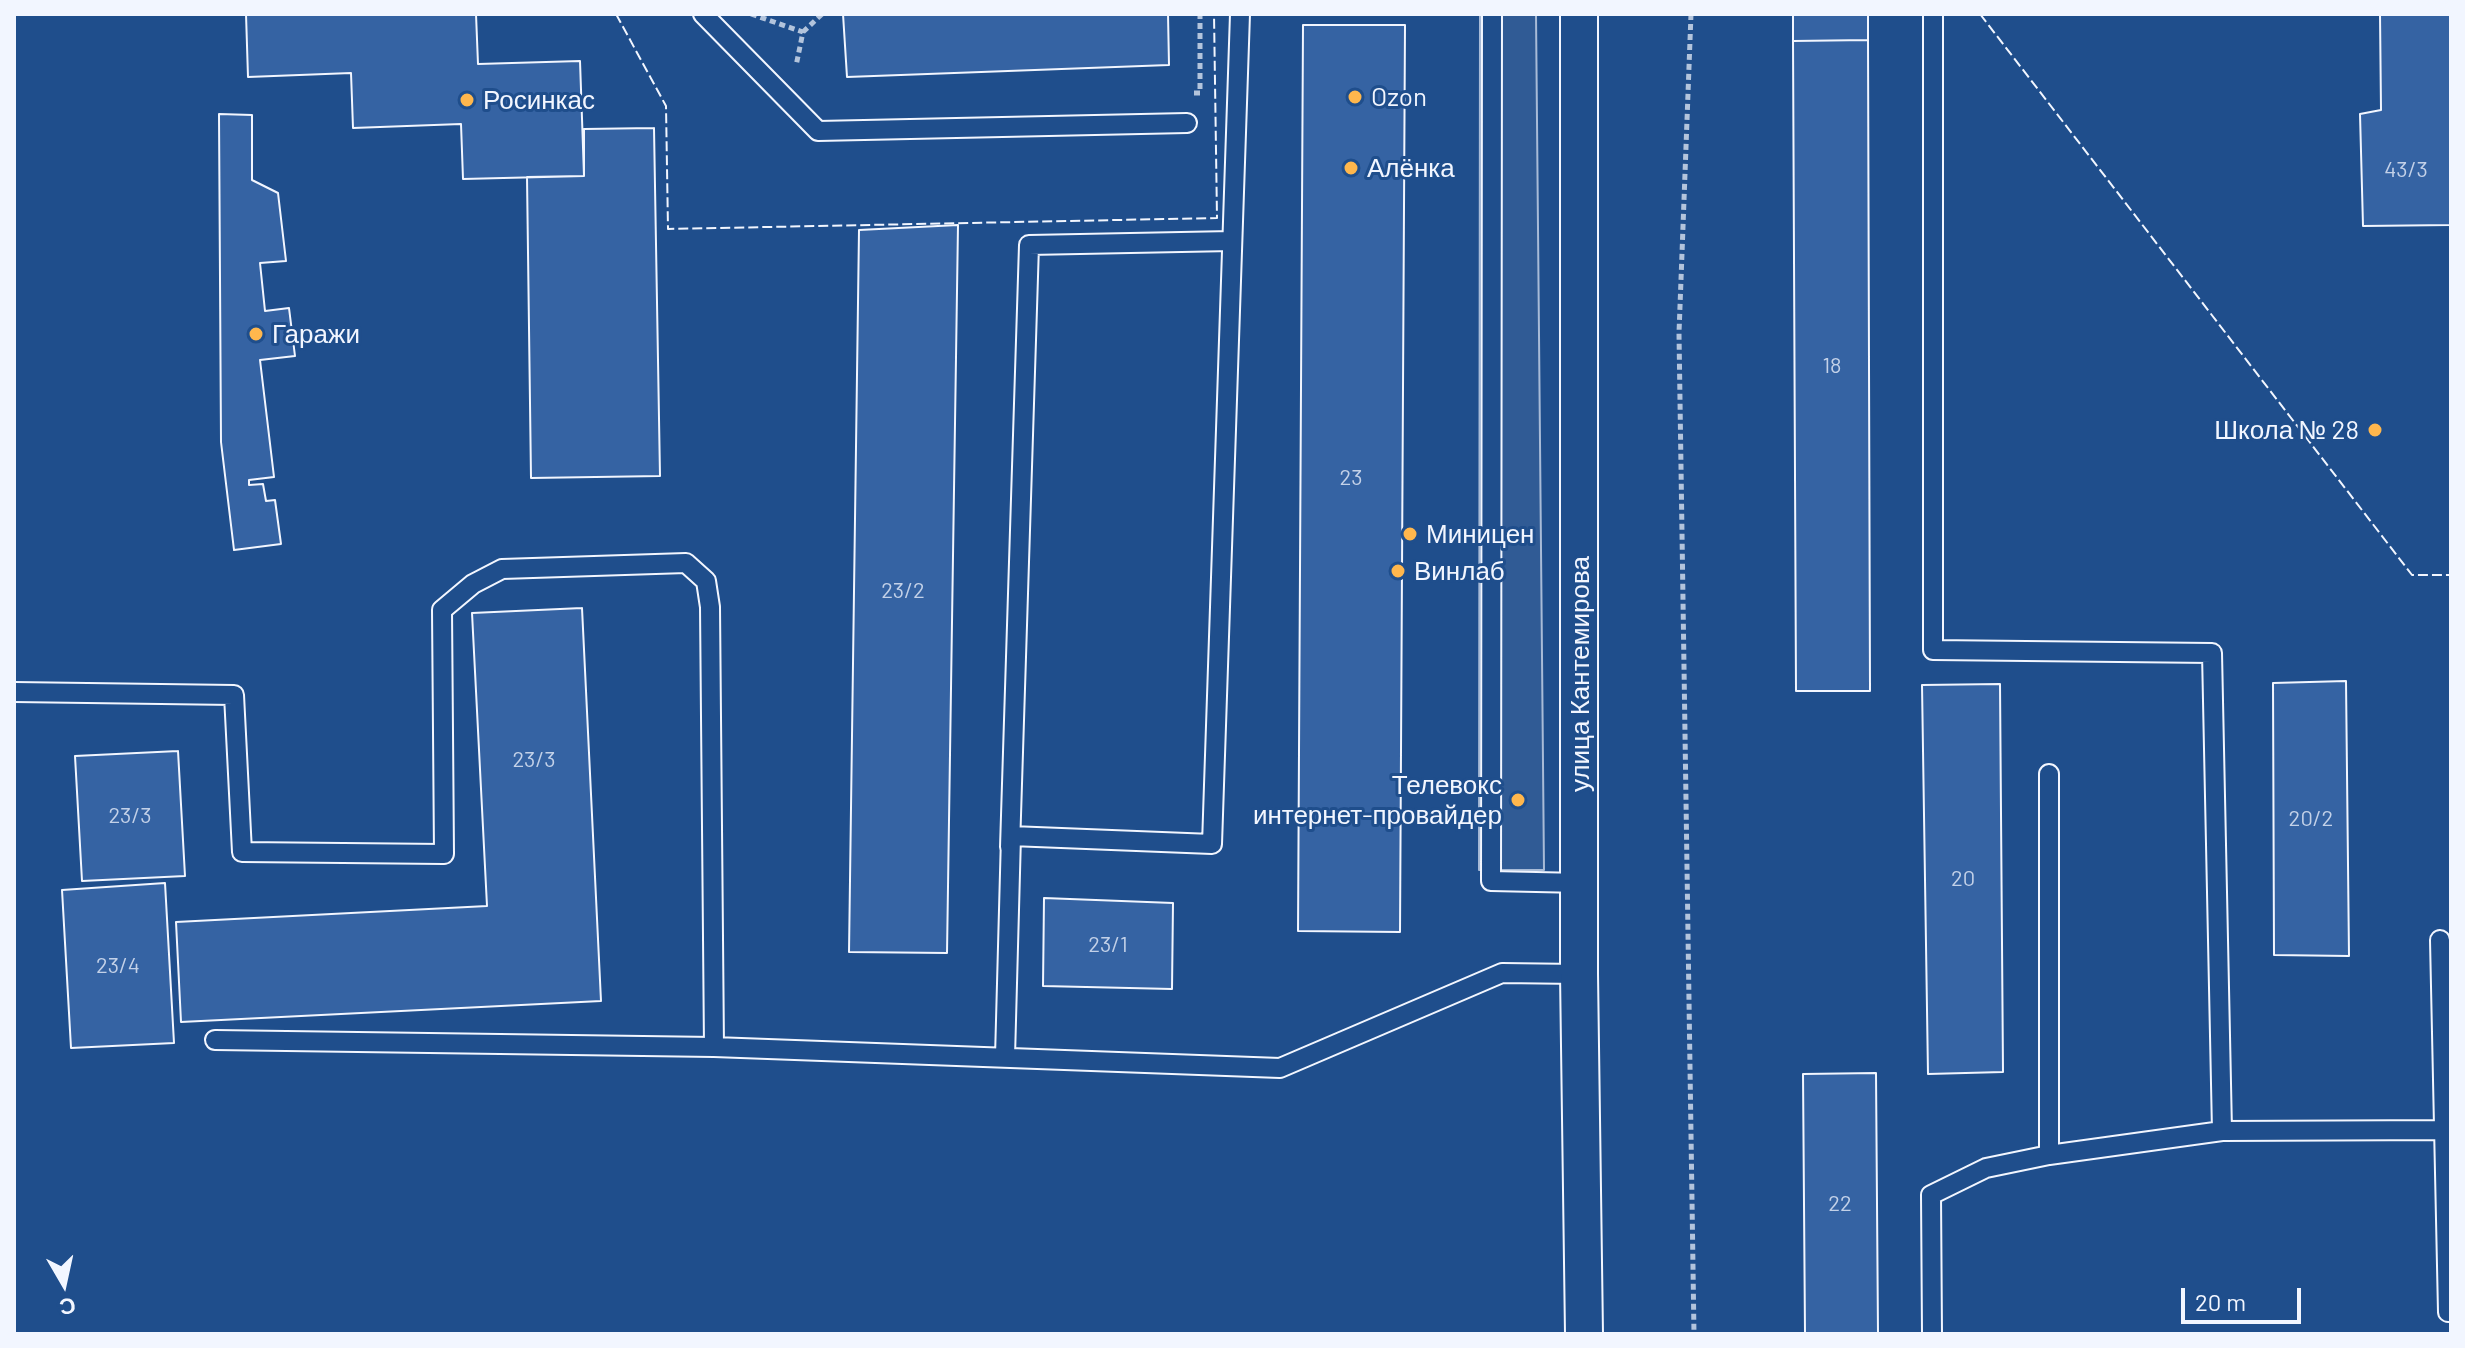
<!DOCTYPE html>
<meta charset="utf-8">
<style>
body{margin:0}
#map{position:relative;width:2465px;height:1348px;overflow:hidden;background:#1f4e8c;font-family:Barlow,sans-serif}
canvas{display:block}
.frame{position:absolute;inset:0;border:16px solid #f2f6ff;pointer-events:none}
.north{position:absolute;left:24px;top:1244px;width:80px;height:80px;-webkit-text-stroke:6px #1f4e8c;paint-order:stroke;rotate:171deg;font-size:22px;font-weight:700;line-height:32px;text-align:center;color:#f2f6ff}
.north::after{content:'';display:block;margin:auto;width:28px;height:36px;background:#f2f6ff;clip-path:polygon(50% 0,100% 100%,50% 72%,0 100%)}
.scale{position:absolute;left:2181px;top:1288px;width:120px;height:36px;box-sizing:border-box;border:4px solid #f2f6ff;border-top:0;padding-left:10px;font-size:24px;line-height:28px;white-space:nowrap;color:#f2f6ff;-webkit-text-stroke:6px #1f4e8c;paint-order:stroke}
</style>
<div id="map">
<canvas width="2465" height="1348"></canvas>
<div class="frame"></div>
<div class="north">С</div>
<div class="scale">20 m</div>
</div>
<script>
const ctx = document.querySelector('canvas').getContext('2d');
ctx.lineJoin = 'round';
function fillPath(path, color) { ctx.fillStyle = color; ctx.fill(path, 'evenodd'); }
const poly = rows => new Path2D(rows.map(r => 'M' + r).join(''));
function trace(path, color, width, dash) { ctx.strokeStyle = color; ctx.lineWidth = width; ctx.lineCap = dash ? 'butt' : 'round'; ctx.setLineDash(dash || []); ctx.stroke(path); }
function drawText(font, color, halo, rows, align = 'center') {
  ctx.font = font + ' Barlow,sans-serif'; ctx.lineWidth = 6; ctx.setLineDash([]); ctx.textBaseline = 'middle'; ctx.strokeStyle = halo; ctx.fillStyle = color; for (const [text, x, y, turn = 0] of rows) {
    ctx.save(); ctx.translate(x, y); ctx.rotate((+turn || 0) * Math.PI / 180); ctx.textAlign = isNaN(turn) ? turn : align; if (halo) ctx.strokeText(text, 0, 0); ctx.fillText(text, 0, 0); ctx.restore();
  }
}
const built = poly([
 [1480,14,1536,14,1544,870,1479,870,1480,14]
]);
fillPath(built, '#305b95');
trace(built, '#a8bbd7', 2);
const building = poly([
 [246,14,476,14,478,64,580,61,584,176,463,179,461,124,353,128,351,73,248,77,246,14],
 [843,14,1168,14,1169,65,847,77,843,14],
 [1793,14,1868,14,1868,40,1793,41,1793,14],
 [2380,14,2451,14,2451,225,2363,226,2360,114,2381,110,2380,14],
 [1303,25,1405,25,1400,932,1298,931,1303,25],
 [1868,40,1870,691,1796,691,1793,41,1868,40],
 [219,114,252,115,252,180,278,193,286,261,260,263,265,311,289,308,295,356,260,360,274,477,249,480,249,485,263,484,266,501,275,500,281,544,234,550,221,442,219,114],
 [654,128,660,476,531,478,527,177,584,176,584,129,654,128],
 [958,225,947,953,849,952,859,230,958,225],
 [582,608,601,1001,181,1022,176,922,487,906,472,613,582,608],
 [2346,681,2349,956,2274,955,2273,683,2346,681],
 [2000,684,2003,1072,1928,1074,1922,685,2000,684],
 [178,751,185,876,82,881,75,756,178,751],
 [165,883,174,1043,71,1048,62,890,165,883],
 [1044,898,1173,903,1172,989,1043,986,1044,898],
 [1876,1073,1878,1334,1805,1334,1803,1074,1876,1073]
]);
fillPath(building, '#3563a3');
trace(building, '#f2f6ff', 2);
const lane = poly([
 [703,14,818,131,1187,123],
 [1492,14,1491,881,1581,883],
 [1933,14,1933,650,2212,653,2222,1131],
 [14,692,234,695,242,852,444,854,442,610,473,584,502,569,686,563,706,581,710,607,714,1047],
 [2049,774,2049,1155],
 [1010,847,1029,245,1232,241],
 [2440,940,2448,1312,2451,1312],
 [215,1040,714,1047,1280,1068,1502,973,1579,974],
 [1005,1057,1011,836,1212,844,1240,14],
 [1932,1334,1931,1195,1986,1168,2049,1155,2222,1131,2446,1130]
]);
const street = poly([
 [1579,14,1579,974,1584,1334]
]);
trace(lane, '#f2f6ff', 22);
trace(street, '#f2f6ff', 40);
trace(poly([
 [751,14,803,32,796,66],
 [1691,14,1679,333,1694,1334],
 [803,32,822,14],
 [1194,93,1200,93,1200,14]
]), '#b3c4dc', 5, [6, 4]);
trace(lane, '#1f4e8c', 18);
trace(street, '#1f4e8c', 36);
trace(poly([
 [616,14,666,106,668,229,1217,218,1214,14],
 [1980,14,2412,575,2451,575]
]), '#f2f6ff', 2, [10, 4]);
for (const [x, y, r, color] of [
 [1355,97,8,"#ffb74d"],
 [467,100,8,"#ffb74d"],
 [1351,168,8,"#ffb74d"],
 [256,334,8,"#ffb74d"],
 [2375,430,8,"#ffb74d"],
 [1410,534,8,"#ffb74d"],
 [1398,571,8,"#ffb74d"],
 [1518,800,8,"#ffb74d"]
]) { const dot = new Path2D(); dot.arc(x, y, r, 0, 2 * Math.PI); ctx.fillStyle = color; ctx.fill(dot); trace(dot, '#1f4e8c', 3); }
drawText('22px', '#c3d1e8', null, [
 ["43/3",2406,170],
 ["18",1832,366],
 ["23",1351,478],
 ["23/2",903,591],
 ["23/3",534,760],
 ["23/3",130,816],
 ["20/2",2311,819],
 ["20",1963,879],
 ["23/1",1108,945],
 ["23/4",118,966],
 ["22",1840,1204]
]);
drawText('26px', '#f2f6ff', '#1f4e8c', [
 ["Ozon",1371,97],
 ["Росинкас",483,100],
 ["Алёнка",1367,168],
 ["Гаражи",272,334],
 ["Школа № 28",2359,430,"right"],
 ["Миницен",1426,534],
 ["Винлаб",1414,571],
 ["Телевокс",1502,785,"right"],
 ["интернет-провайдер",1502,815,"right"]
], 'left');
drawText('26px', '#f2f6ff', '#1f4e8c', [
 ["улица Кантемирова",1580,674,-90]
]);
</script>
